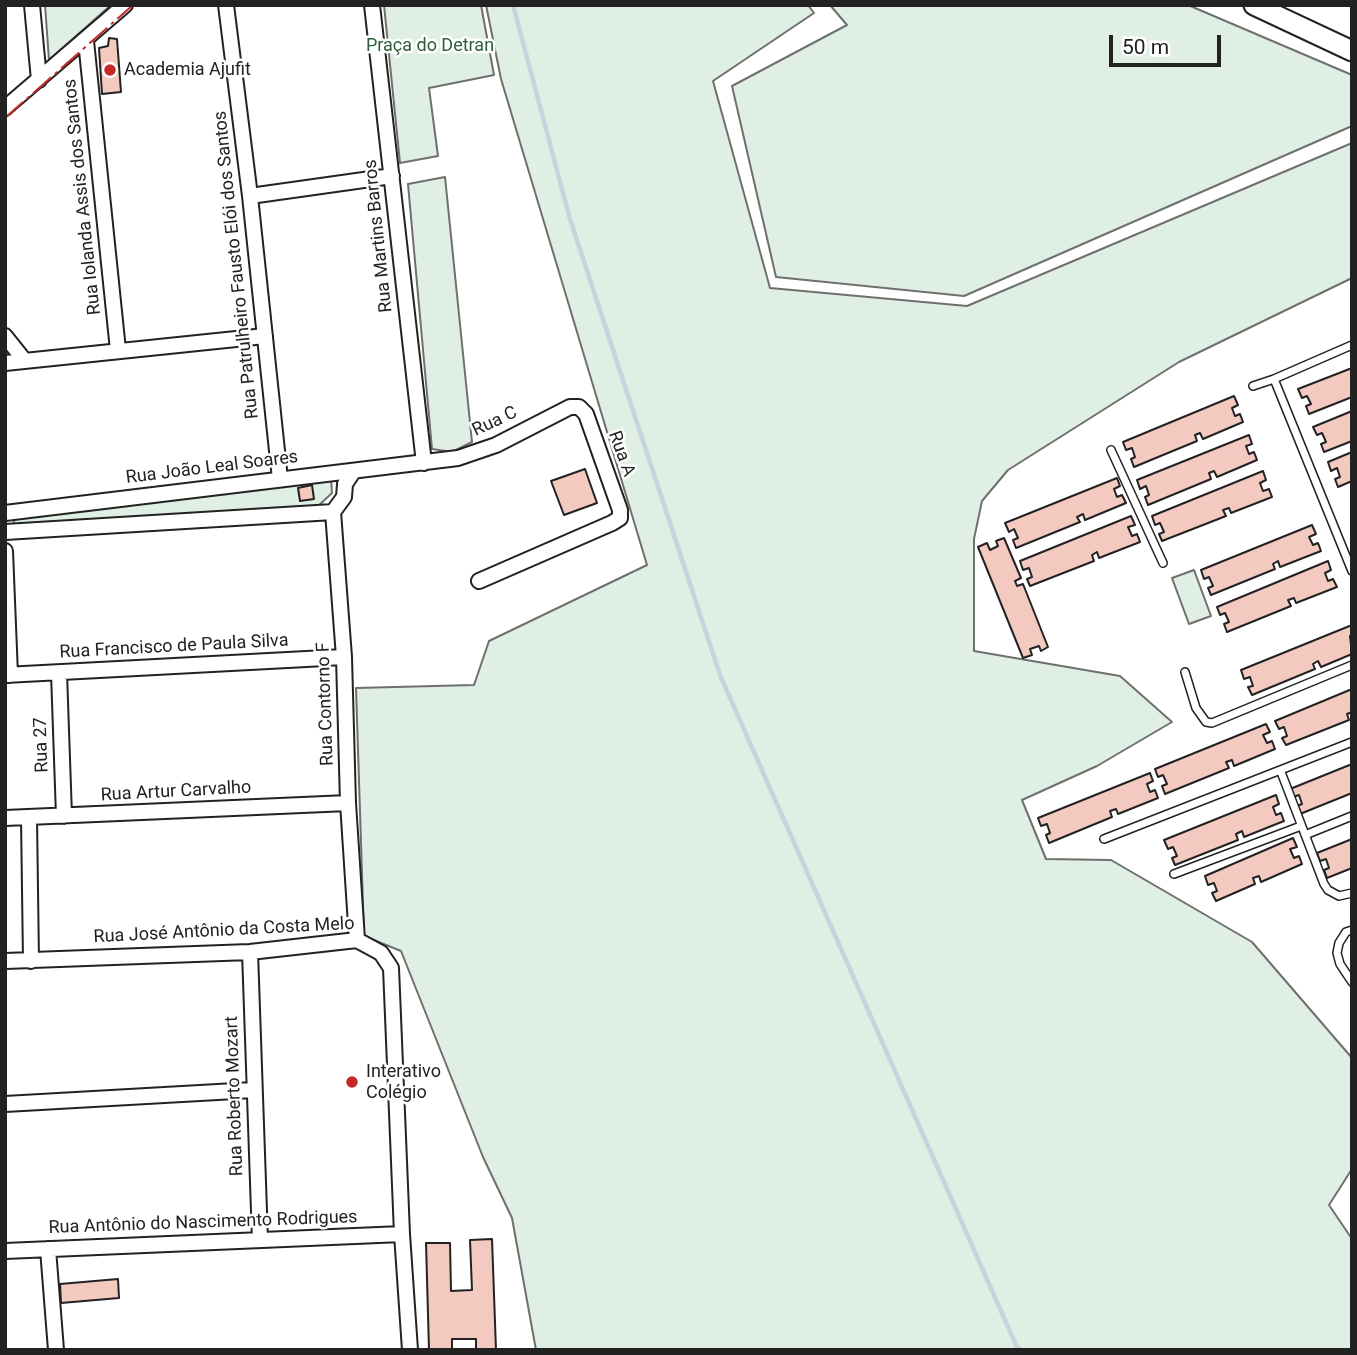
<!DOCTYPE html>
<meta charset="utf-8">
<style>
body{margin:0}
#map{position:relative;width:1357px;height:1355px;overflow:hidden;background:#fff;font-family:Roboto,sans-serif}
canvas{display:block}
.frame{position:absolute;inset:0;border:7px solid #222;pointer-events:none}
.scale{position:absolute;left:1109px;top:35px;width:112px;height:32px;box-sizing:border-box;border:4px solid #222;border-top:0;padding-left:9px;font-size:21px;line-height:24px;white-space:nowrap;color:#222;-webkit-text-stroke:5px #fff;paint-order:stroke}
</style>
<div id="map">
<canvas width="1357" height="1355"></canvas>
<div class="frame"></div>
<div class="scale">50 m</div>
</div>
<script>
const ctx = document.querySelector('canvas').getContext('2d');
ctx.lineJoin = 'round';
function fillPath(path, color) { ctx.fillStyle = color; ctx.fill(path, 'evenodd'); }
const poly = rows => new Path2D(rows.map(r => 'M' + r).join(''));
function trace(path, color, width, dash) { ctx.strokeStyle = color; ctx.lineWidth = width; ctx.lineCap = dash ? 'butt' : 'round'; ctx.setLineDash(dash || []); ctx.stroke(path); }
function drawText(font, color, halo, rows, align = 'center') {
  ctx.font = font + ' Roboto,sans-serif'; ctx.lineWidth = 5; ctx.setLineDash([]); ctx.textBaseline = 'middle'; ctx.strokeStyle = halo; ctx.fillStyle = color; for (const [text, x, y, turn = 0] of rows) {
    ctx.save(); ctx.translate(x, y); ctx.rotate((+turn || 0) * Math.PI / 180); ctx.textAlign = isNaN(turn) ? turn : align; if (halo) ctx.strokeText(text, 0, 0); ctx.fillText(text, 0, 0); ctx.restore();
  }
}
const green = poly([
 [45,5,111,5,49,60,45,5],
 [384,5,481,5,494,75,429,88,438,156,400,163,384,5],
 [486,5,808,5,814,13,713,81,770,288,967,306,1352,143,1352,278,1179,362,1008,470,982,501,974,539,974,651,1120,676,1172,722,1097,766,1022,800,1046,859,1111,860,1252,942,1352,1058,1352,1169,1329,1205,1352,1239,1352,1350,536,1350,512,1218,483,1157,401,951,364,936,356,688,474,685,489,641,647,565,501,79,486,5],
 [830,5,1188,5,1352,75,1352,126,964,296,776,277,732,86,847,25,830,5],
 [445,177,472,442,452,452,432,449,408,184,445,177],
 [331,479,332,493,316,508,15,526,12,515,331,479],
 [1194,570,1211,616,1189,624,1172,578,1194,570]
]);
fillPath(green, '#e0efe3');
trace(green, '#6f6f6f', 2);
trace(poly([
 [513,5,570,219,720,675,1016,1345,1020,1350]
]), '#c7d3dd', 4.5);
const building = poly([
 [109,38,117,39,121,92,102,94,99,48,108,46,109,38],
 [1352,368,1352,397,1309,414,1306,406,1311,404,1307,396,1302,398,1298,389,1352,368],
 [1234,396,1238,405,1232,408,1235,416,1240,414,1243,422,1203,439,1200,433,1195,435,1197,441,1134,467,1131,459,1135,457,1132,448,1126,450,1123,442,1234,396],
 [1352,411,1352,441,1324,452,1321,444,1326,442,1322,433,1317,435,1313,427,1352,411],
 [1249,435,1252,444,1246,446,1249,454,1254,452,1257,460,1217,477,1214,471,1209,473,1211,479,1148,505,1145,497,1149,495,1146,486,1140,489,1137,480,1249,435],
 [1352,452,1352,481,1338,487,1335,479,1340,477,1337,468,1331,471,1328,462,1352,452],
 [585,469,597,503,564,515,551,481,585,469],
 [1263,471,1266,480,1260,483,1263,491,1269,489,1272,497,1231,513,1229,508,1223,510,1226,516,1162,541,1159,534,1164,532,1160,523,1155,525,1152,516,1263,471],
 [1117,478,1120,486,1114,489,1117,497,1122,495,1126,503,1085,520,1083,514,1077,517,1080,522,1016,548,1013,540,1018,538,1014,529,1009,532,1005,523,1117,478],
 [312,485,314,499,300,501,298,488,312,485],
 [1131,516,1135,525,1128,527,1132,536,1137,534,1140,542,1099,558,1097,552,1092,555,1094,561,1030,586,1027,579,1032,577,1029,568,1023,570,1020,561,1131,516],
 [1312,525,1316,534,1309,537,1313,545,1318,543,1321,551,1280,567,1278,561,1273,564,1275,569,1211,595,1208,588,1213,586,1209,577,1204,579,1201,570,1312,525],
 [1004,538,1021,578,1015,581,1017,586,1023,584,1048,647,1041,651,1039,646,1030,649,1032,655,1023,658,978,547,987,543,990,550,998,546,996,541,1004,538],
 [1328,561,1331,570,1325,573,1328,581,1333,579,1337,587,1296,603,1294,598,1288,600,1291,606,1227,632,1224,624,1229,622,1225,613,1220,615,1217,607,1328,561],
 [1352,625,1352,635,1350,636,1352,654,1321,667,1318,661,1313,664,1315,669,1252,695,1248,687,1253,686,1250,677,1244,679,1241,670,1352,625],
 [1352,689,1352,712,1347,714,1349,720,1286,745,1282,738,1287,736,1284,727,1279,729,1275,721,1352,689],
 [1266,724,1270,732,1263,735,1267,743,1272,741,1275,749,1234,766,1232,760,1226,762,1229,768,1165,794,1162,786,1167,784,1163,775,1158,777,1155,769,1266,724],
 [1352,764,1352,793,1300,814,1297,806,1302,804,1299,795,1293,797,1290,789,1352,764],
 [1150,773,1153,781,1147,784,1150,792,1155,790,1158,798,1118,814,1116,809,1110,811,1112,817,1049,843,1046,835,1050,833,1047,824,1041,826,1038,818,1150,773],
 [1276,795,1279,804,1273,807,1276,815,1281,813,1284,821,1244,837,1242,831,1236,834,1238,840,1175,865,1172,858,1177,856,1173,847,1168,849,1164,840,1276,795],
 [1293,838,1297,847,1290,849,1294,858,1299,856,1302,864,1261,882,1259,876,1253,878,1255,884,1216,901,1212,893,1217,891,1214,883,1208,885,1205,876,1293,838],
 [1352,839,1352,868,1327,878,1324,870,1329,868,1326,859,1320,861,1317,853,1352,839],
 [492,1239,496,1350,476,1350,476,1339,452,1339,452,1350,429,1350,426,1243,450,1243,451,1291,472,1290,470,1240,492,1239],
 [118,1279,119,1298,61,1303,60,1284,118,1279]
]);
fillPath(building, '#f3c9c0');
trace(building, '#222', 2);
const lane = poly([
 [1352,345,1274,379,1352,571],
 [1253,386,1274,379],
 [1111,450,1163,563],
 [1185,672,1196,708,1206,722,1212,723,1352,665],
 [1281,772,1324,884,1328,890,1339,896,1352,893],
 [1305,835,1352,816],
 [1104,839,1352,742],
 [1174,874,1301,826],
 [1352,930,1346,932,1339,943,1337,953,1340,964,1352,982]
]);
const street = poly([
 [32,5,39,80],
 [226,5,250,196,280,479],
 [372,5,424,463],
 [86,41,118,350],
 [5,108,125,5],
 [250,196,392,176],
 [5,336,25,361],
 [5,363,265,336],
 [353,472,345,484,344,497,333,512,344,657,348,803,357,940],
 [5,513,458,458,496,445,570,407,579,407,586,414,620,510,620,518,612,523,479,581],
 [5,532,333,512],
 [5,551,10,675],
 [59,673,64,816],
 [5,675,344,657],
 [5,818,348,803],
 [29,818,31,961],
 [250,952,260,1240],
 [5,961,250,952,357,940,381,953,391,968,402,1234,410,1350],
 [5,1104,253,1090],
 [48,1249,56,1350],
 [5,1251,402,1234]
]);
const secondary = poly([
 [1254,5,1352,51]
]);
trace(lane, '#222', 10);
trace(street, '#222', 18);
trace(secondary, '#222', 23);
trace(lane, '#fff', 7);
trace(street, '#fff', 14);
trace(secondary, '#fff', 19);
trace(poly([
 [5,118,133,5]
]), '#c62828', 2, [24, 5, 3.5, 5]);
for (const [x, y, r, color] of [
 [110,70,7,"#c62828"],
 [352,1082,7,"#c62828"]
]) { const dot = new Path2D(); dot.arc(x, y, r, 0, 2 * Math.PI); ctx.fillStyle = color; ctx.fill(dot); trace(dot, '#fff', 2.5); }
drawText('18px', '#2f5e38', '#fff', [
 ["Praça do Detran",430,46]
]);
drawText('18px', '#222', '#fff', [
 ["Academia Ajufit",124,70],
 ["Interativo",366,1072],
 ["Colégio",366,1093]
], 'left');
drawText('18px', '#222', '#fff', [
 ["Rua Iolanda Assis dos Santos",83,197,-96],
 ["Rua Martins Barros",379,236,-96],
 ["Rua Patrulheiro Fausto Elói dos Santos",237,265,-96],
 ["Rua C",495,422,-25],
 ["Rua A",621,454,70],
 ["Rua João Leal Soares",212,468,-7],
 ["Rua Francisco de Paula Silva",174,647,-3],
 ["Rua Contorno F",326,704,-92],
 ["Rua 27",42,745,-92],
 ["Rua Artur Carvalho",176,792,-3],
 ["Rua José Antônio da Costa Melo",224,931,-3],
 ["Rua Roberto Mozart",235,1096,-92],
 ["Rua Antônio do Nascimento Rodrigues",203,1223,-2]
]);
</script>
